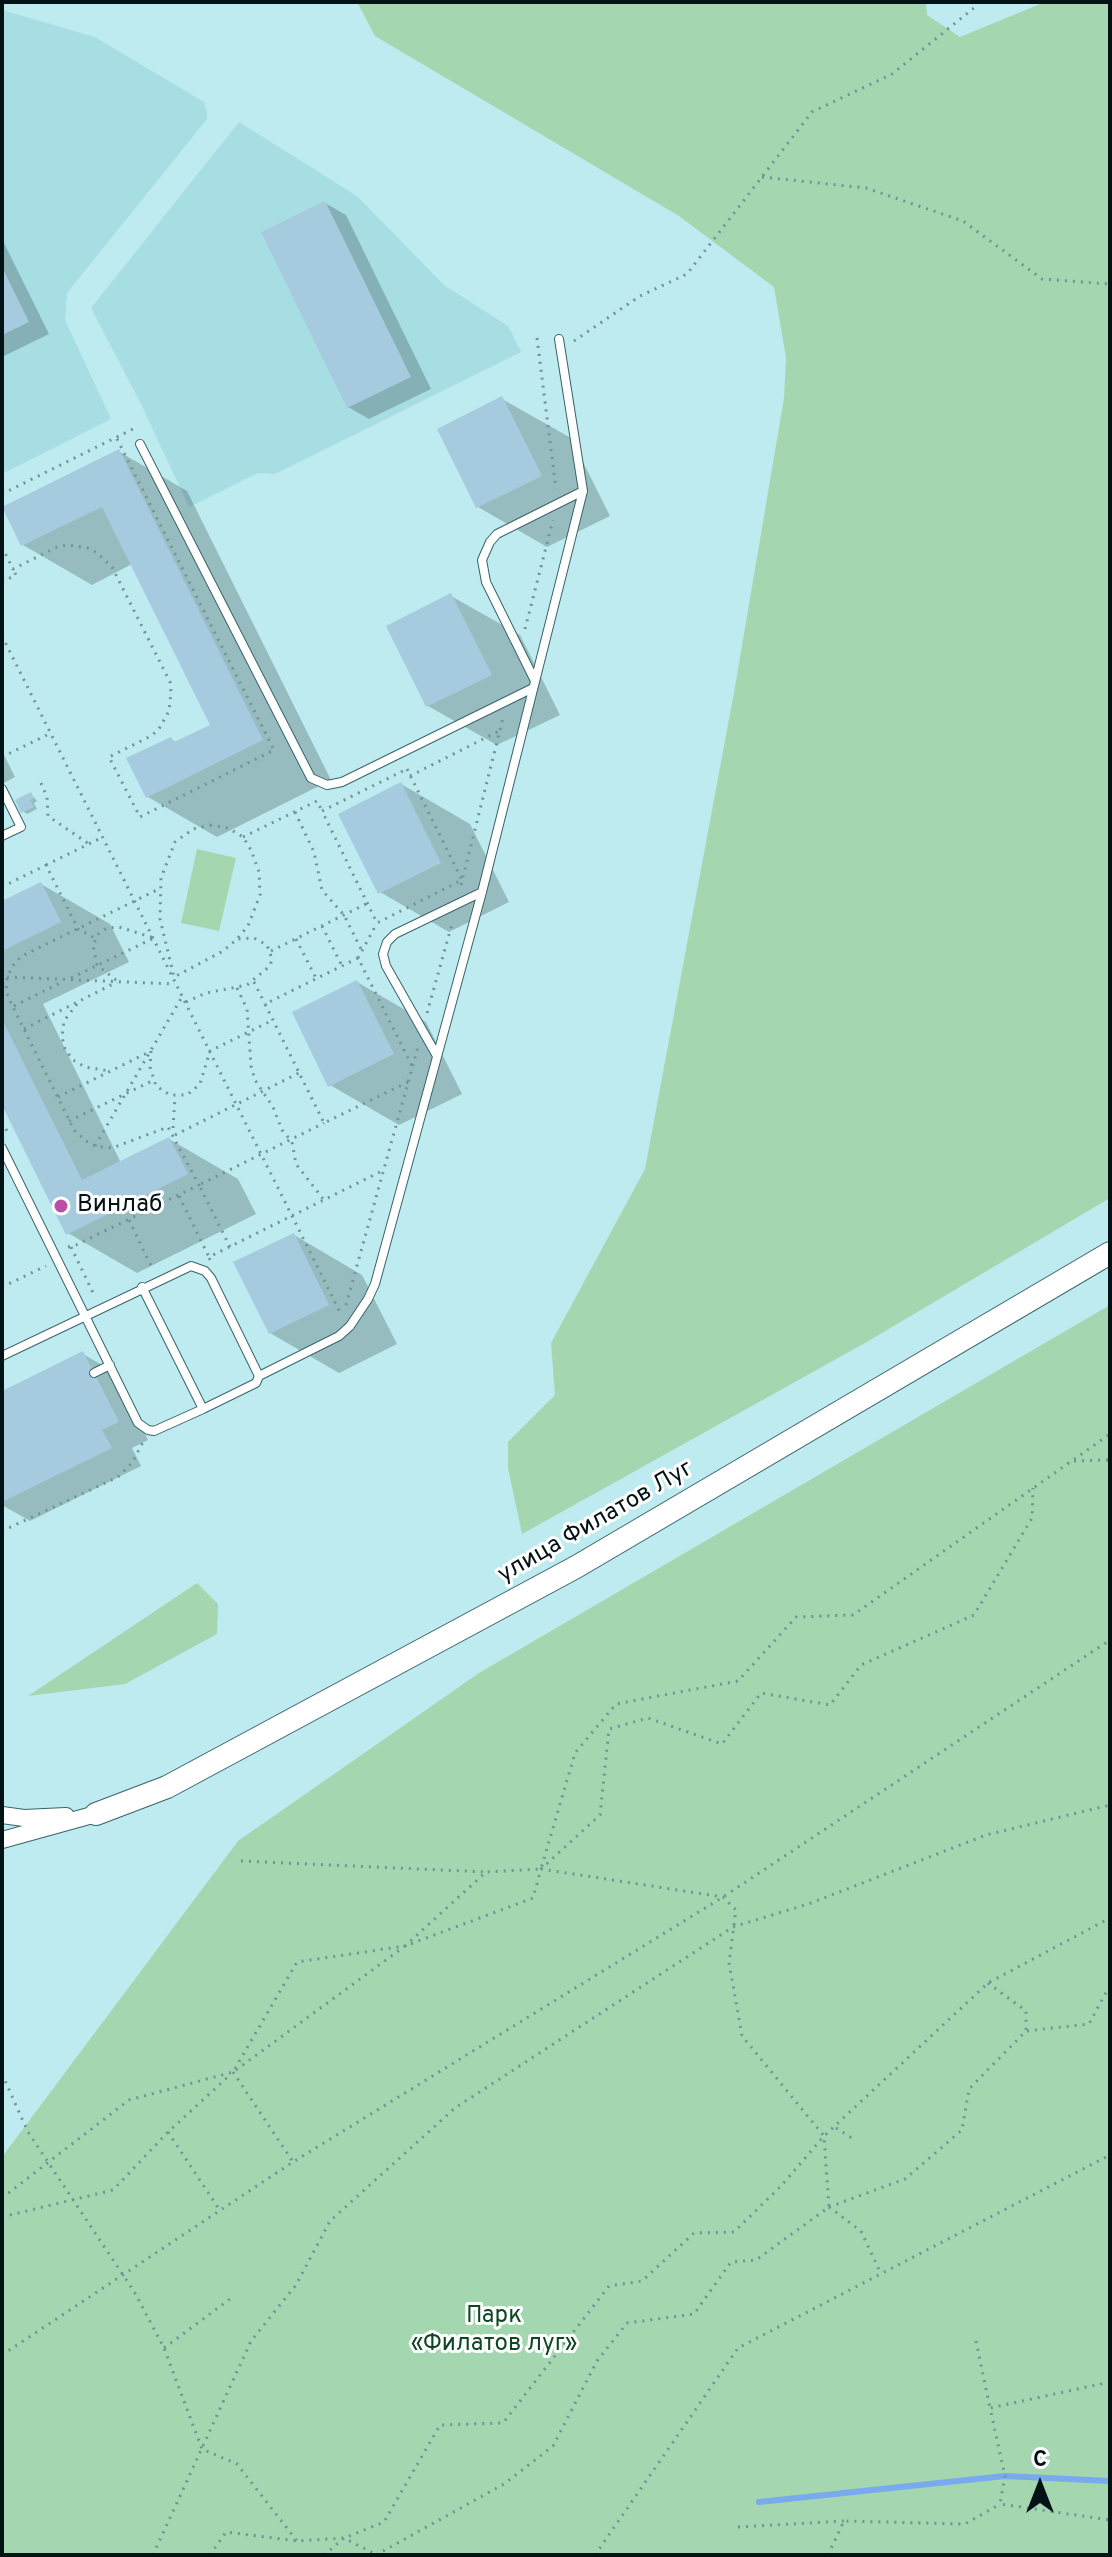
<!DOCTYPE html>
<meta charset="utf-8">
<style>
body{margin:0}
#map{position:relative;width:1112px;height:2557px;overflow:hidden;background:#bdebf0;font-family:Overpass,sans-serif}
canvas{display:block}
.frame{position:absolute;inset:0;border:4px solid #031315;pointer-events:none}
.north{position:absolute;left:1000px;top:2445px;width:80px;height:80px;-webkit-text-stroke:6px #fff;paint-order:stroke;rotate:0deg;font-size:22px;font-weight:700;line-height:32px;text-align:center;color:#031315}
.north::after{content:'';display:block;margin:auto;width:28px;height:36px;background:#031315;clip-path:polygon(50% 0,100% 100%,50% 72%,0 100%)}
</style>
<div id="map">
<canvas width="1112" height="2557"></canvas>
<div class="frame"></div>
<div class="north">С</div>
</div>
<script>
const ctx = document.querySelector('canvas').getContext('2d');
ctx.lineJoin = 'round';
function fillPath(path, color) { ctx.fillStyle = color; ctx.fill(path, 'evenodd'); }
const poly = rows => new Path2D(rows.map(r => 'M' + r).join(''));
function trace(path, color, width, dash) { ctx.strokeStyle = color; ctx.lineWidth = width; ctx.lineCap = dash ? 'butt' : 'round'; ctx.setLineDash(dash || []); ctx.stroke(path); }
function drawText(font, color, halo, rows, align = 'center') {
  ctx.font = font + ' Overpass,sans-serif'; ctx.lineWidth = 6; ctx.setLineDash([]); ctx.textBaseline = 'middle'; ctx.strokeStyle = halo; ctx.fillStyle = color; for (const [text, x, y, turn = 0] of rows) {
    ctx.save(); ctx.translate(x, y); ctx.rotate((+turn || 0) * Math.PI / 180); ctx.textAlign = isNaN(turn) ? turn : align; if (halo) ctx.strokeText(text, 0, 0); ctx.fillText(text, 0, 0); ctx.restore();
  }
}
fillPath(poly([
 [2,10,95,37,204,102,207,112,207,119,67,293,65,320,111,419,2,474],
 [239,122,357,196,444,285,508,326,521,352,275,474,258,473,189,507,141,404,91,308]
]), '#a7dee4');
fillPath(poly([
 [357,2,926,2,927,15,960,37,1045,2,1110,2,1110,1198,865,1343,522,1534,508,1468,508,1442,555,1395,551,1343,645,1169,735,687,784,398,786,358,774,287,679,216,375,36],
 [197,849,236,858,219,931,181,923],
 [1110,1305,1110,2555,2,2555,2,2157,238,1841,479,1673],
 [197,1583,218,1604,217,1634,125,1684,28,1696]
]), '#a4d7b0');
fillPath(poly([
 [325,203,346,215,431,389,369,419,348,407],
 [2,239,49,334,2,357],
 [502,399,571,438,610,516,547,547,478,507],
 [118,451,187,491,331,780,217,837,148,797,171,739,177,743,212,725,132,564,92,585,23,545],
 [451,596,520,635,560,715,497,745,428,706],
 [2,751,15,777,2,784],
 [401,784,470,824,509,902,449,932,380,892],
 [31,794,37,801,34,803,37,809,27,814,23,811],
 [41,884,110,924,129,962,43,1004,121,1163,169,1139,238,1179,256,1214,137,1273,68,1233,2,1100,2,904],
 [357,982,426,1022,462,1094,399,1125,330,1085],
 [294,1235,362,1275,397,1344,339,1373,270,1333],
 [83,1354,114,1372,148,1440,132,1448,141,1466,30,1521,2,1505,2,1394]
]), '#0003');
trace(poly([
 [759,2502,1005,2476,1110,2481]
]), '#79aaed', 6);
fillPath(poly([
 [325,201,411,377,347,408,261,232],
 [2,267,29,322,2,335],
 [502,396,542,476,476,508,437,429],
 [119,449,263,740,146,798,126,758,171,737,174,742,210,725,102,507,21,546,2,507],
 [451,593,492,675,426,707,386,626],
 [401,782,441,863,378,894,338,814],
 [31,792,34,798,30,800,34,807,21,813,15,800],
 [41,882,61,922,2,951,2,901],
 [357,980,394,1054,328,1087,292,1012],
 [2,1019,82,1180,169,1137,188,1174,66,1235,2,1105],
 [294,1233,329,1305,269,1334,233,1262],
 [83,1351,119,1422,102,1430,112,1448,2,1502,2,1391]
]), '#a6cbde');
const lane = poly([
 [140,444,311,778,327,785,342,782,533,688],
 [535,681,486,582,482,560,490,542,497,534,583,491],
 [2,789,21,827,2,836],
 [437,1056,386,966,383,954,387,942,395,934,482,892],
 [2,1148,138,1423,148,1430,154,1431,203,1409],
 [142,1287,203,1409,256,1383,259,1376],
 [2,1356,191,1266,205,1271,211,1278,259,1376,339,1336,350,1326,368,1299,375,1284,482,892,583,491,559,339],
 [94,1373,110,1365]
]);
const street = poly([
 [2,1815,24,1818,66,1816],
 [2,1840,96,1814]
]);
const secondary = poly([
 [96,1814,167,1787,576,1567,1110,1253]
]);
trace(lane, '#396367', 10);
trace(street, '#396367', 18);
trace(secondary, '#396367', 24);
trace(poly([
 [762,177,866,188,963,221,1042,279,1110,284],
 [537,338,556,489],
 [574,341,640,296,687,274,812,112,892,74,974,8,975,2],
 [2,494,133,429],
 [2,547,13,569,57,547,67,545,88,548,97,553,112,567,170,682,171,692,169,711,159,729,151,736,109,757,140,817,274,750,116,437],
 [2,582,16,575,13,569],
 [525,629,553,520],
 [2,636,341,1314],
 [2,757,51,733],
 [407,769,462,880,377,923,322,811,407,769],
 [410,776,499,731],
 [41,783,47,797,48,816,89,844],
 [295,812,314,852,322,890,344,915,362,951],
 [210,825,228,828,243,837,251,850,259,872,260,895,248,926,237,939,223,951,174,977,160,919,161,878,175,842,193,829,210,825],
 [243,837,317,801,321,809],
 [46,865,103,837],
 [461,885,503,718],
 [2,887,46,865,78,929,95,938],
 [322,926,342,966],
 [296,939,316,978],
 [271,951,368,903],
 [358,958,377,923],
 [7,977,175,984],
 [71,978,154,938],
 [116,980,97,965,93,945,99,933,107,928,119,927,154,938],
 [254,982,265,1004],
 [237,988,247,1009,251,1066,255,1080,273,1107,282,1130,292,1142,296,1164,324,1200],
 [186,1002,206,993,247,985,270,966,272,959,267,945,254,938,237,939],
 [77,1004,64,1021,62,1037,65,1049,73,1060,85,1067,109,1071],
 [14,1006,64,981],
 [427,1013,452,924],
 [24,1029,117,982],
 [151,1051,150,1067,156,1086,170,1095,187,1095,200,1084,210,1051,273,1020],
 [408,1082,324,1123,265,1004,358,958,412,1066],
 [58,1097,151,1051],
 [69,1121,152,1081],
 [2,1122,9,1135],
 [173,1128,175,1096],
 [175,1135,299,1073],
 [95,1146,182,997],
 [179,1196,209,1257],
 [129,1220,153,1270],
 [68,1247,76,1245,199,1185,168,1127,112,1148,95,1146,86,1141,74,1130,12,1005,6,991,7,977,15,962,24,955,159,889],
 [71,1247,95,1297],
 [230,1247,199,1185,324,1123],
 [210,1260,209,1257,382,1171],
 [2,1287,46,1266],
 [346,1305,418,1047],
 [1074,1461,1110,1460],
 [2,1531,118,1477,132,1463,143,1442],
 [241,1861,486,1872],
 [988,1983,1026,2011,1026,2031],
 [236,2070,405,1946,533,1898,541,1869,600,1815,609,1729,648,1718,722,1744,761,1693,830,1705,861,1665,974,1615,1032,1518,1033,1488],
 [233,2072,293,2162],
 [2,2074,28,2132,135,2293,164,2348,202,2449,237,2464,297,2541],
 [836,2128,855,2140],
 [168,2132,219,2209],
 [2,2198,129,2100,233,2072,297,1962,405,1946,486,1872,541,1869,575,1753,616,1704,738,1681,796,1617,853,1615,1110,1434],
 [829,2207,905,2179,962,2130,969,2089,1026,2031,1089,2024,1110,1985],
 [829,2207,861,2231,881,2274],
 [2,2217,113,2190,168,2132,230,2075],
 [976,2341,990,2408],
 [164,2348,230,2299],
 [2,2355,293,2162,723,1897,1110,1640],
 [1110,2382,990,2408,1005,2476,1000,2504,1110,2520],
 [738,2527,844,2521],
 [153,2555,251,2341,296,2285,330,2221,455,2108,733,1927,811,1903,986,1835,1110,1805],
 [210,2555,226,2532,297,2541,344,2538,384,2522,440,2425,503,2423,609,2286,642,2281,694,2233,734,2232,781,2186,824,2136,988,1983,1110,1918],
 [324,2555,344,2538,377,2555],
 [376,2555,504,2484,553,2446,597,2361,627,2323,694,2314,731,2262,756,2260,829,2207,824,2136,742,2036,729,1963,736,1910,723,1897,541,1869],
 [595,2555,738,2348,1110,2155],
 [828,2555,844,2521,965,2524,1000,2504]
]), '#719397', 3, [2, 6]);
trace(lane, '#fff', 8);
trace(street, '#fff', 16);
trace(secondary, '#fff', 22);
for (const [x, y, r, color] of [
 [61,1206,8,"#be4da9"]
]) { const dot = new Path2D(); dot.arc(x, y, r, 0, 2 * Math.PI); ctx.fillStyle = color; ctx.fill(dot); trace(dot, '#fff', 3); }
drawText('24px', '#031315', '#fff', [
 ["Винлаб",77,1206]
], 'left');
drawText('24px', '#031315', '#fff', [
 ["улица Филатов Луг",596,1523,-30]
]);
drawText('24px', '#0d4723', '#fff', [
 ["Парк",494,2317],
 ["«Филатов луг»",494,2345]
]);
</script>
